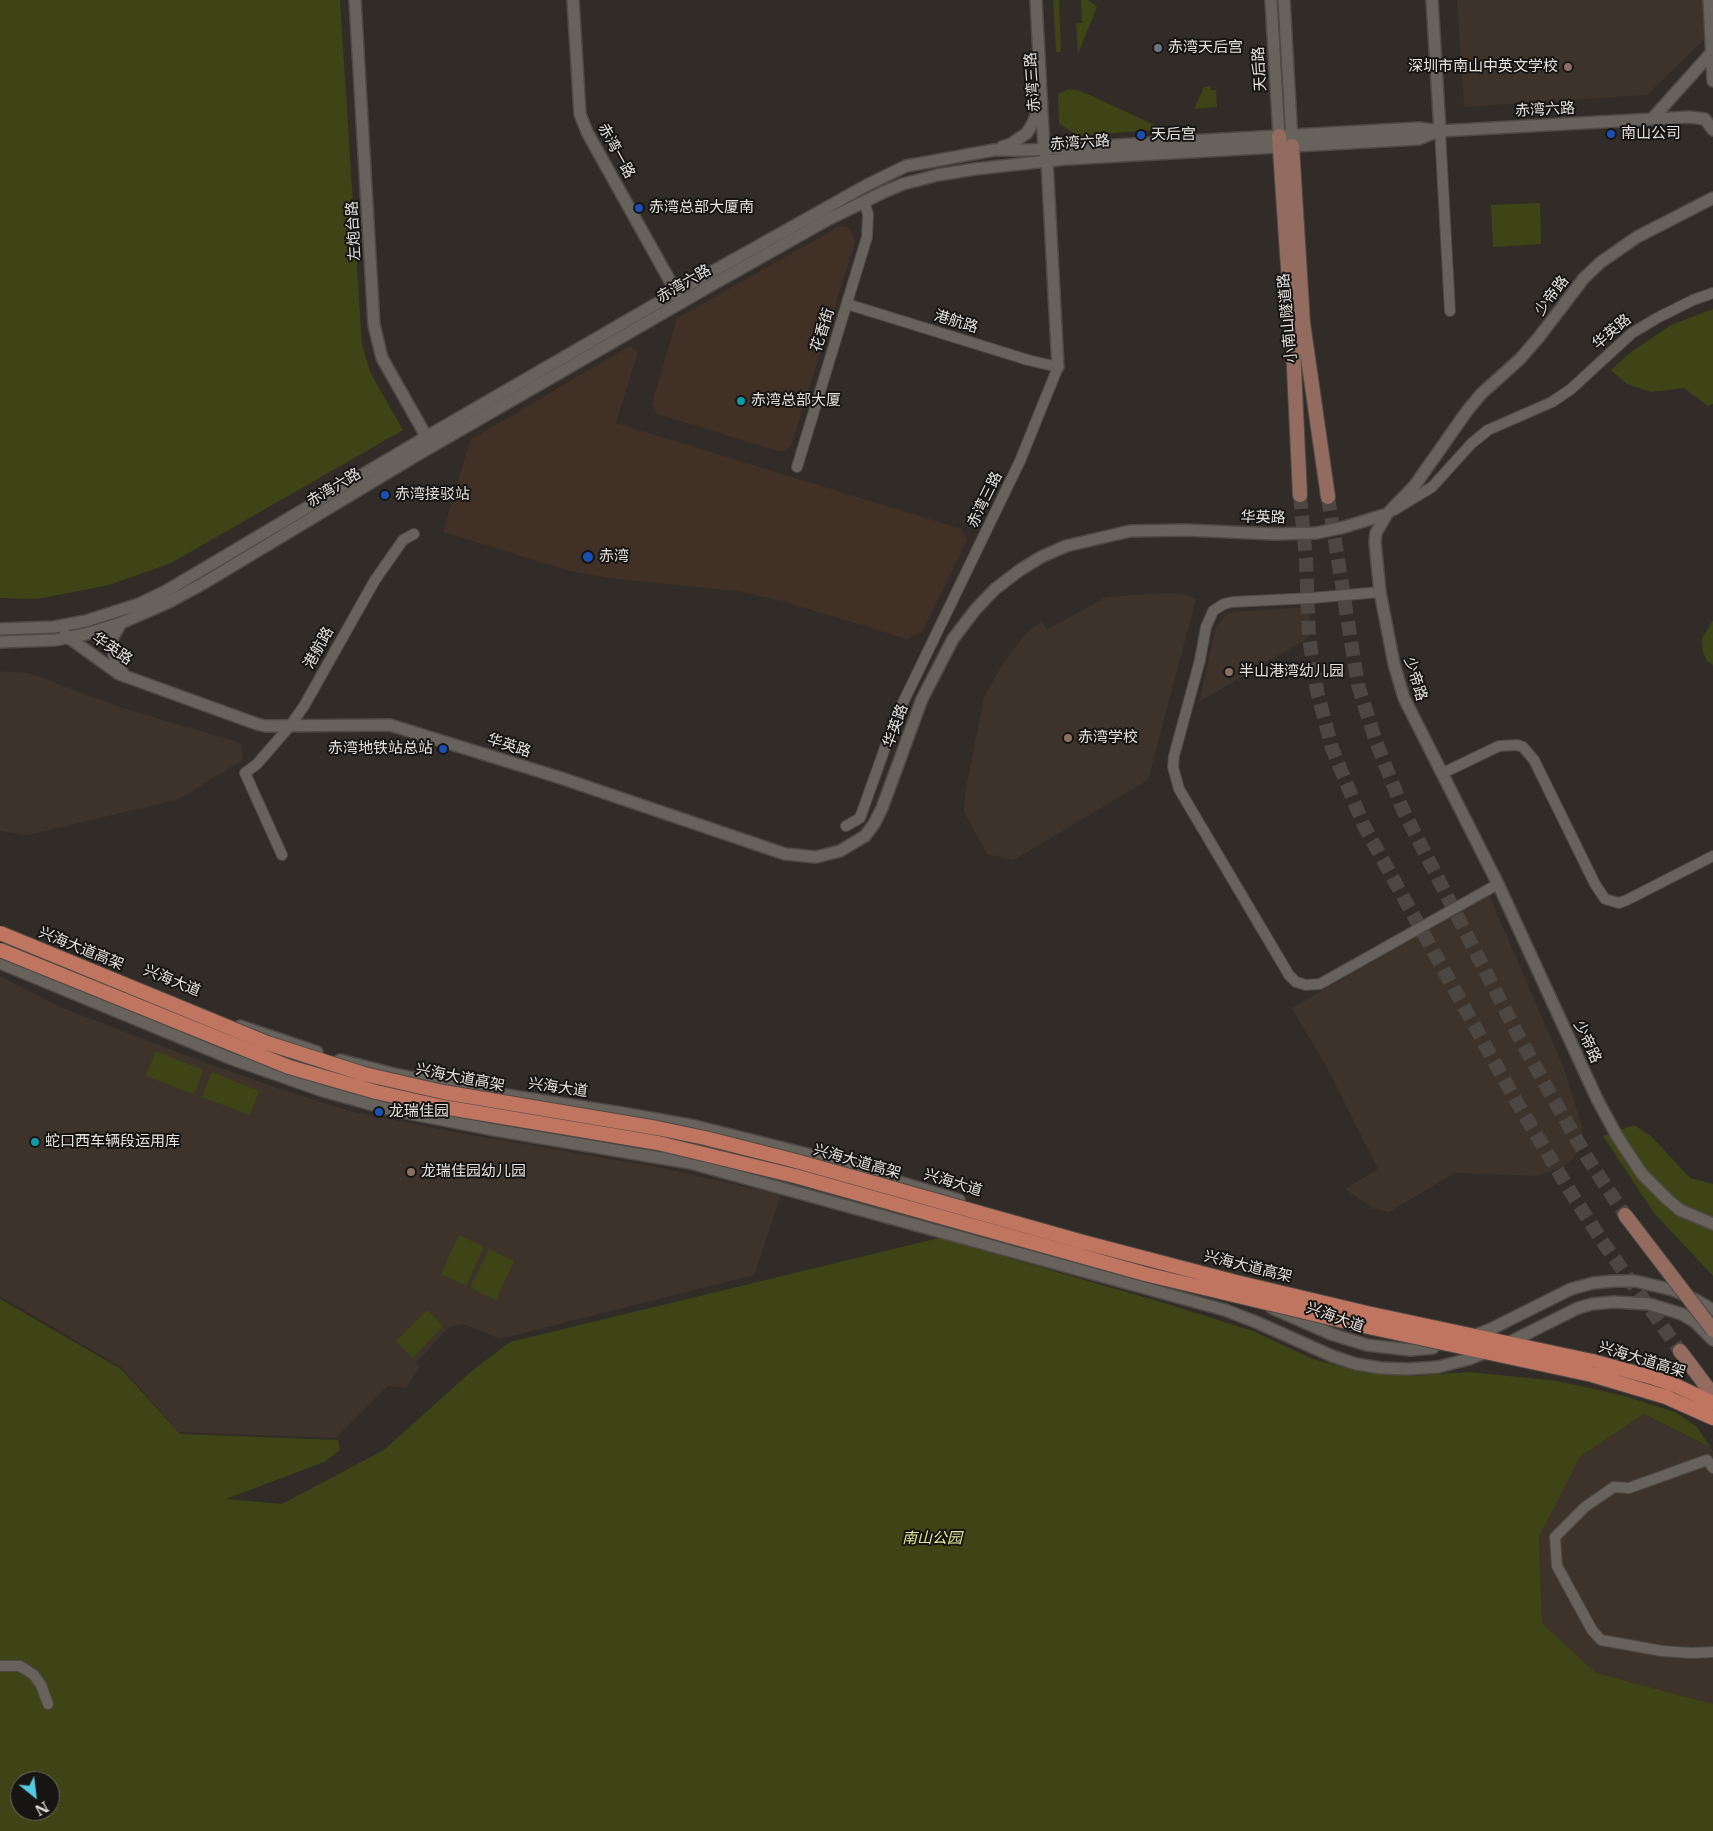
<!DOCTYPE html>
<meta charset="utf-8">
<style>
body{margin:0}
#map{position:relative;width:1713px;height:1831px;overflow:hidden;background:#312c27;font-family:"Libre Baskerville",serif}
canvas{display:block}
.north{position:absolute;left:10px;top:1771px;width:50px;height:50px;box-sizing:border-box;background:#171513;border:1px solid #696764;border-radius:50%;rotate:151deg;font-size:14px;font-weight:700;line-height:20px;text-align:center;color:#e4e1dd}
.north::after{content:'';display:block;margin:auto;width:18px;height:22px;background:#55cadf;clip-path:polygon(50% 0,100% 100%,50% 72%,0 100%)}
</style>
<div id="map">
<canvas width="1713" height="1831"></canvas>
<div class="north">N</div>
</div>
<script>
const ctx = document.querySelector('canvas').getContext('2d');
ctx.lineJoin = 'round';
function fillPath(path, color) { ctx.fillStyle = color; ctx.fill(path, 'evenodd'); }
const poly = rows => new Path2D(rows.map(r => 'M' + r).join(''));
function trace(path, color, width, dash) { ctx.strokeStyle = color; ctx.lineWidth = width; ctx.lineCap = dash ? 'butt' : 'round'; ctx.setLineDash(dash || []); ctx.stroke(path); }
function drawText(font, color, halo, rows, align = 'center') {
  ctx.font = font + ' "Libre Baskerville","Noto Sans SC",serif'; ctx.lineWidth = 4; ctx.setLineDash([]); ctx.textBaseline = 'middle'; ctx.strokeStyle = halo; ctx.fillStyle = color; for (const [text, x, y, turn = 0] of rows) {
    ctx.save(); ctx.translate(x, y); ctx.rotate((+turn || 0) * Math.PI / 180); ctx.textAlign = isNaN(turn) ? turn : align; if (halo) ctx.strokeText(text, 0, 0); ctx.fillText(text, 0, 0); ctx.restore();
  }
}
fillPath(poly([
 [840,226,847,227,851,230,855,242,791,446,782,452,657,414,652,404,677,318],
 [629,346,638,352,616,423,962,529,967,540,922,633,907,639,779,600,736,591,608,578,570,571,443,532,470,440]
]), '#413026');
fillPath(poly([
 [1457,0,1702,0,1704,40,1647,95,1464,107],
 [1167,593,1184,594,1196,599,1148,780,1014,860,987,854,964,812,965,794,984,697,1000,668,1026,633,1042,621,1047,630,1106,597],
 [1307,607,1311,627,1308,638,1199,702,1216,627,1225,616,1231,612],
 [0,671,29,673,123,708,241,743,243,760,179,799,29,835,0,831],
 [1489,895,1563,1066,1581,1123,1583,1140,1574,1158,1564,1167,1537,1176,1455,1173,1389,1212,1374,1209,1345,1189,1378,1169,1327,1068,1292,1008],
 [0,976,58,1006,185,1055,283,1090,350,1111,465,1134,658,1167,781,1195,754,1275,500,1339,463,1324,449,1327,415,1364,420,1367,406,1388,388,1386,336,1438,179,1432,121,1367,0,1296],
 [1644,1414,1710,1447,1713,1451,1713,1704,1596,1673,1542,1623,1539,1537,1580,1457]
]), '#3d332a');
fillPath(poly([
 [0,0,340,0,362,345,371,374,403,430,171,563,109,585,38,599,0,598],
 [1053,0,1059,0,1061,52,1056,52],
 [1081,0,1088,0,1097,7,1078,54,1076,23,1082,23],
 [1211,86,1211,90,1216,90,1217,107,1194,109,1204,87],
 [1069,89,1077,90,1092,96,1163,129,1077,136,1059,123,1058,94],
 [1540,203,1541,244,1493,247,1491,205],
 [1713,309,1713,404,1708,406,1684,388,1651,392,1627,384,1611,370,1631,352,1671,325],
 [1713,620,1713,665,1707,661,1703,652,1702,639],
 [156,1051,203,1070,194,1094,146,1076],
 [212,1072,259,1091,250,1115,202,1097],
 [1634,1125,1652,1137,1690,1178,1713,1184,1713,1276,1654,1213,1603,1136],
 [459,1235,484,1247,466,1286,441,1274],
 [939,1238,1161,1302,1253,1331,1313,1359,1364,1373,1412,1376,1469,1372,1558,1381,1625,1396,1677,1413,1697,1427,1710,1447,1644,1414,1580,1457,1539,1537,1542,1623,1596,1673,1713,1704,1713,1831,0,1831,0,1299,121,1369,180,1434,338,1440,340,1450,324,1462,226,1499,282,1504,384,1450,473,1370,510,1342],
 [20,1781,50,1781,50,1811,20,1811],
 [489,1249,514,1261,496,1300,470,1288],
 [427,1310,443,1326,413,1358,396,1341]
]), '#3e4415');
trace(poly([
 [1300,495,1306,559,1309,637,1317,691,1332,748,1364,826,1515,1099,1568,1188,1602,1241,1680,1351],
 [1328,497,1358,685,1375,739,1403,810,1519,1037,1550,1093,1588,1159,1625,1215]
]), '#4c4742', 14, [14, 7]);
const minor = poly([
 [1440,131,1450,311],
 [797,467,867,237,868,214,864,202],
 [1394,510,1432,487,1472,443,1488,430,1552,402,1571,389,1632,333,1657,318,1693,300,1713,293],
 [1380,592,1312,598,1232,602,1224,604,1213,611,1206,627,1200,660,1174,756,1173,767,1179,789,1289,975,1296,982,1306,985,1320,984,1498,884],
 [1443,773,1499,746,1517,745,1523,747,1534,760,1595,884,1605,899,1619,903,1627,900,1713,856],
 [846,826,860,818,896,717,1020,461,1058,367,1028,360,847,304],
 [282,855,245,773,257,764,290,726,304,706,375,580,403,540,414,534],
 [1713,1468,1707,1460,1629,1488,1614,1487,1585,1507,1555,1537,1557,1566,1592,1630,1601,1640,1662,1651,1691,1653,1713,1652],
 [0,1666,20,1666,34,1675,41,1685,48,1704]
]);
const tertiary = poly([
 [355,0,374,325,382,358,430,443],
 [573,0,580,114,587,132,680,299],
 [1036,0,1044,149,1047,161,1058,367],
 [1271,0,1279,136],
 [1284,0,1292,142],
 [1432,0,1440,131],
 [1709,0,1713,81],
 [1652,119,1712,52],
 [1002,147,1011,144,1027,133,1034,121,1039,106],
 [1713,198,1637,237,1601,262,1584,278,1539,337,1520,359,1481,394,1467,411,1415,485,1387,514,1376,533,1375,542,1380,592,1394,664,1404,698,1498,884,1597,1099,1617,1136,1642,1174,1667,1199,1680,1210,1713,1224],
 [1341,528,1387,514],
 [121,623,113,637,112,645,115,659,124,676],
 [0,629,54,627,86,621,139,604,166,591,426,437,692,283,867,185,906,166,994,150,1029,150,1419,128,1440,131,1689,117,1705,119,1713,130],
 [65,635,119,674,257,724,265,726,390,725,561,778],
 [0,642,55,640,86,634,121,623,169,602,204,583,417,455,710,286,829,219,884,192,903,184,938,175,975,169,1066,159,1419,139,1439,131],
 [0,963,232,1059,323,1091,392,1110,489,1129,690,1163,1225,1310,1256,1322,1332,1356,1356,1364,1381,1368,1408,1369,1438,1367],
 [240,1026,317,1052],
 [340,1060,398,1075,493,1093,622,1113,695,1126,803,1153,959,1200],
 [1571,1289,1593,1283,1614,1281,1635,1281,1673,1290,1696,1300,1713,1310],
 [1272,1308,1331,1334,1367,1345,1410,1350,1433,1348],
 [1578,1308,1592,1304,1614,1302,1649,1304,1682,1314,1695,1322,1713,1340]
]);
const secondary = poly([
 [1279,136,1292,326,1300,495],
 [1292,146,1303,323,1328,497],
 [1680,1351,1713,1395]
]);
const primary = poly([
 [1592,1361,1651,1377,1677,1386,1713,1403],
 [1592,1375,1666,1397,1713,1418]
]);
trace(minor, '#4e4945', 12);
trace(tertiary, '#4e4945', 14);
trace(secondary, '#4e4945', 16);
trace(primary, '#4e4945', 16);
trace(minor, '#68625d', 10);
trace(tertiary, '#68625d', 11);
trace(secondary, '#946b5f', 14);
trace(primary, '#c07561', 14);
const tertiaryBridge = poly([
 [561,778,785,854,816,857,840,851,865,836,874,824,882,808,922,699,953,639,975,610,995,589,1020,570,1041,557,1066,546,1130,531,1186,530,1275,534,1316,533,1341,528],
 [1473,1336,1491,1329,1571,1289],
 [1506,1344,1578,1308],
 [1438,1367,1469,1359,1487,1352]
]);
const secondaryBridge = poly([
 [1625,1215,1713,1330]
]);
const primaryBridge = poly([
 [0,933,267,1043,364,1074,443,1092,657,1128,705,1138,796,1161,1083,1242,1232,1281,1367,1313,1592,1361],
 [0,950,289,1067,376,1092,443,1107,658,1143,795,1176,1145,1274,1364,1326,1592,1375]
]);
trace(tertiaryBridge, '#4e4945', 14, []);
trace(secondaryBridge, '#4e4945', 16, []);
trace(primaryBridge, '#4e4945', 16, []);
trace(tertiaryBridge, '#68625d', 11);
trace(secondaryBridge, '#946b5f', 14);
trace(primaryBridge, '#c07561', 14);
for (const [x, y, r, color] of [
 [1158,48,5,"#6b7280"],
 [1568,67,5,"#8d6e63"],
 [1611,134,5,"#1a4fb4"],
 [1141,135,5,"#1a4fb4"],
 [639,208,5,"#1a4fb4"],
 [741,401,5,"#0f9aa8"],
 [385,495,5,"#1a4fb4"],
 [588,557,6,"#1a4fb4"],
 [1229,672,5,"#8d6e63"],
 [1068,738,5,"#8d6e63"],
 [443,749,5,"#1a4fb4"],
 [379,1112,5,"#1a4fb4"],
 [35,1142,5,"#0f9aa8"],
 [411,1172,5,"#8d6e63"]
]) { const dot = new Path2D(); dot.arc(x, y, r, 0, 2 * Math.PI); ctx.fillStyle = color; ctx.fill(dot); trace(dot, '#171513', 2); }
drawText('15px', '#e4e1dd', '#171513', [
 ["赤湾天后宫",1168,48],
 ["深圳市南山中英文学校",1558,67,"right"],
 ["南山公司",1621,134],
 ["天后宫",1151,135],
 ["赤湾总部大厦南",649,208],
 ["赤湾总部大厦",751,401],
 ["赤湾接驳站",395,495],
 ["赤湾",599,557],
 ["半山港湾幼儿园",1239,672],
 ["赤湾学校",1078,738],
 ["赤湾地铁站总站",433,749,"right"],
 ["龙瑞佳园",389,1112],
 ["蛇口西车辆段运用库",45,1142],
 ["龙瑞佳园幼儿园",421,1172]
], 'left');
drawText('15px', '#e4e1dd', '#171513', [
 ["天后路",1260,69,-93],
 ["赤湾三路",1033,82,-94],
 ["赤湾六路",1545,110,-3],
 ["赤湾六路",1080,143,-4],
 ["赤湾一路",616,151,61],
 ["左炮台路",354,231,-93],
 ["赤湾六路",684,284,-30],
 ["少帝路",1552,296,-53],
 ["小南山隧道路",1288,318,-95],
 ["港航路",956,322,17],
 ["花香街",823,330,-72],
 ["华英路",1612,332,-40],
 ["赤湾六路",334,488,-31],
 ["赤湾三路",985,500,-64],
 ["华英路",1263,518,1],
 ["港航路",319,648,-61],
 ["华英路",112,649,34],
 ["少帝路",1415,679,73],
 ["华英路",896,726,-70],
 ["华英路",509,746,18],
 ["兴海大道高架",81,949,22],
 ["兴海大道",172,981,22],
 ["少帝路",1587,1042,65],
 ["兴海大道高架",460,1078,11],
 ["兴海大道",558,1088,8],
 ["兴海大道高架",857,1162,16],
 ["兴海大道",953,1183,17],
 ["兴海大道高架",1248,1267,14],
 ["兴海大道",1335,1318,20],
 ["兴海大道高架",1642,1360,17]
]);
drawText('italic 15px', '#e0ed98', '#171513', [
 ["南山公园",932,1539]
]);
</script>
